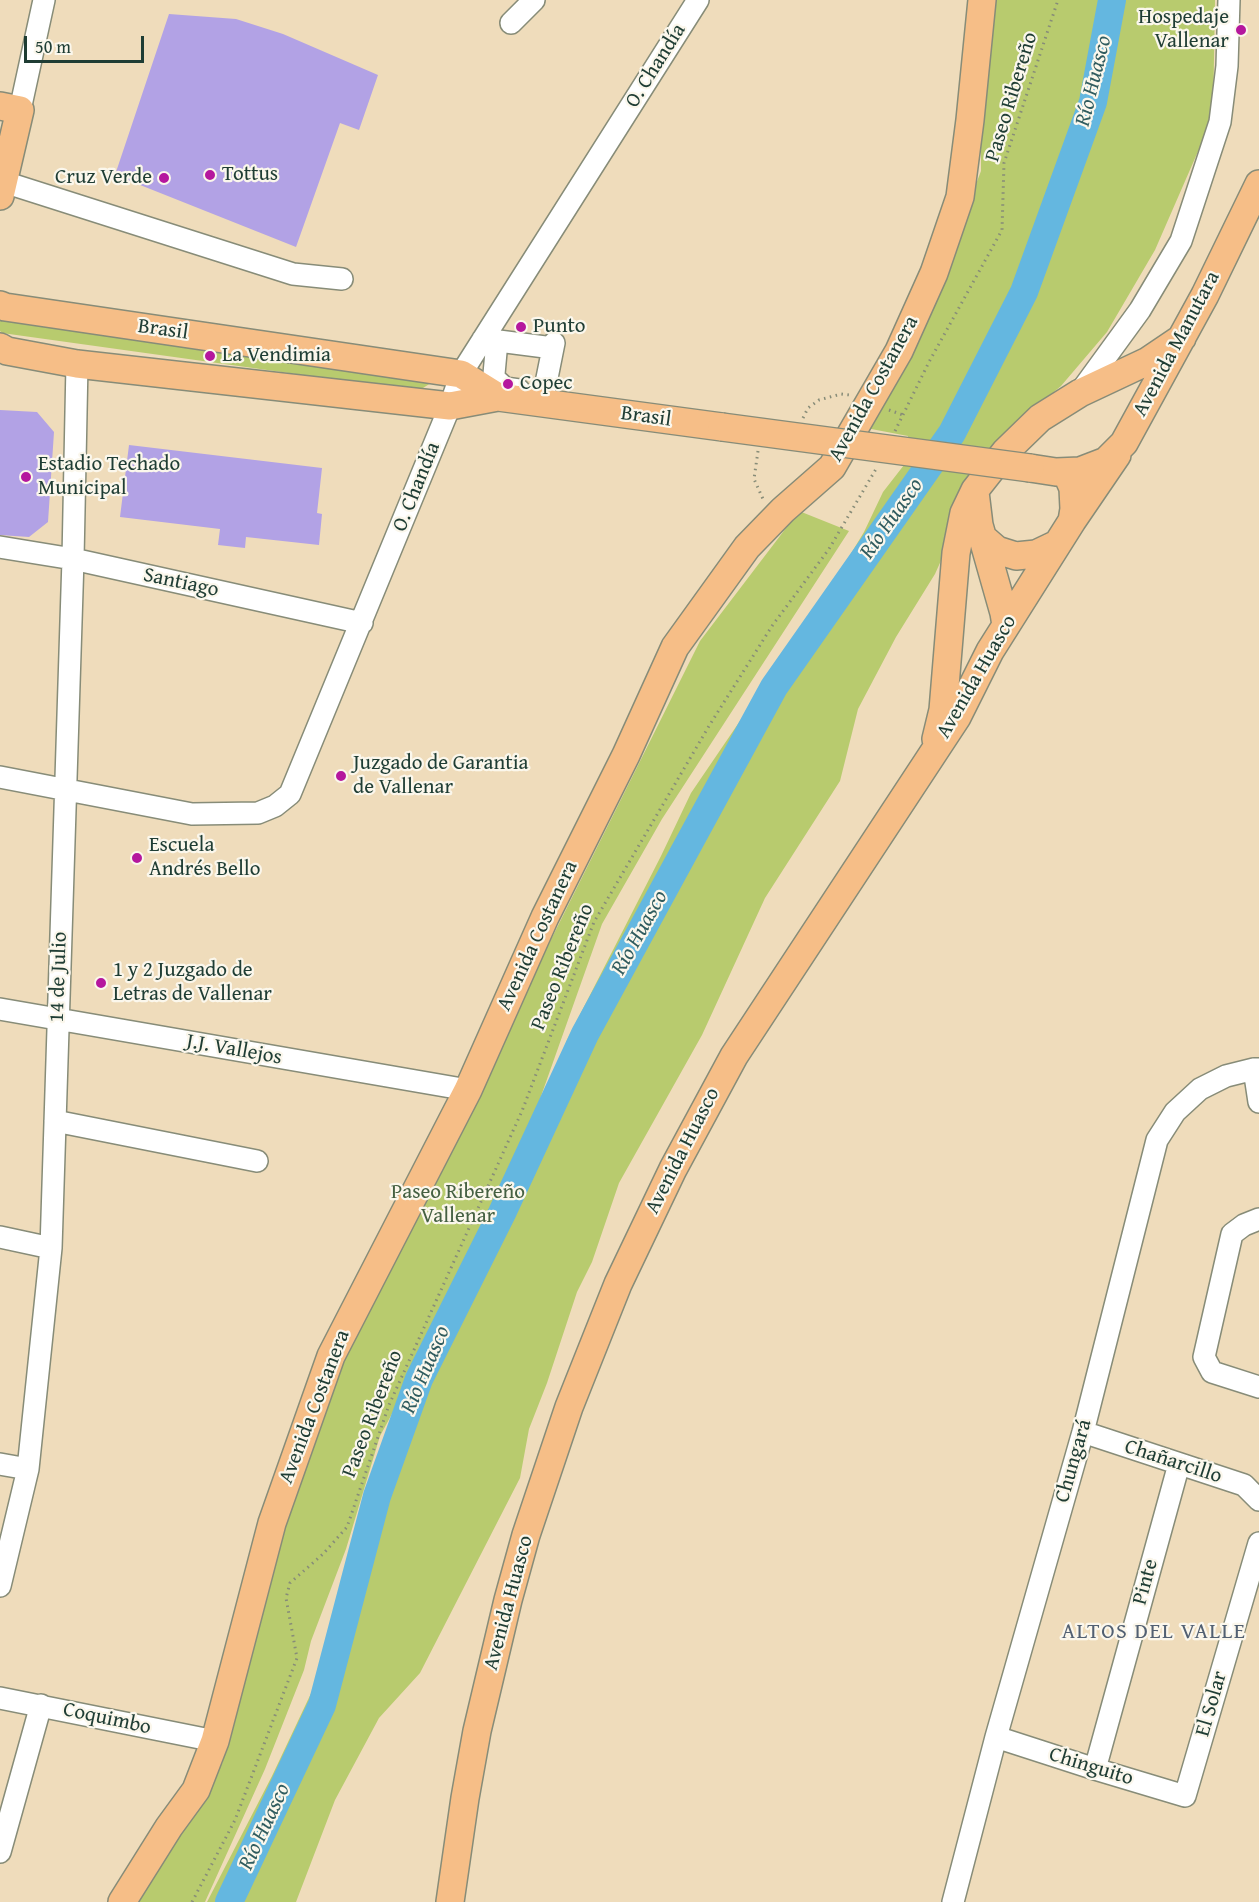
<!DOCTYPE html>
<meta charset="utf-8">
<style>
body{margin:0}
#map{position:relative;width:1259px;height:1902px;overflow:hidden;background:#efdcbb;font-family:"Gentium Book Plus",serif}
canvas{display:block}
.scale{position:absolute;left:24px;top:36px;width:120px;height:27px;box-sizing:border-box;border:3px solid #1f3d34;border-top:0;padding-left:8px;font-size:18px;line-height:21px;white-space:nowrap;color:#1f3d34;-webkit-text-stroke:4px #fbf7ec;paint-order:stroke}
</style>
<div id="map">
<canvas width="1259" height="1902"></canvas>
<div class="scale">50 m</div>
</div>
<script>
const ctx = document.querySelector('canvas').getContext('2d');
ctx.lineJoin = 'round';
function fillPath(path, color) { ctx.fillStyle = color; ctx.fill(path, 'evenodd'); }
const poly = rows => new Path2D(rows.map(r => 'M' + r).join(''));
function trace(path, color, width, dash) { ctx.strokeStyle = color; ctx.lineWidth = width; ctx.lineCap = dash ? 'butt' : 'round'; ctx.setLineDash(dash || []); ctx.stroke(path); }
function drawText(font, color, halo, rows, align = 'center') {
  ctx.font = font + ' "Gentium Book Plus",serif'; ctx.lineWidth = 4.5; ctx.setLineDash([]); ctx.textBaseline = 'middle'; ctx.strokeStyle = halo; ctx.fillStyle = color; for (const [text, x, y, turn = 0] of rows) {
    ctx.save(); ctx.translate(x, y); ctx.rotate((+turn || 0) * Math.PI / 180); ctx.textAlign = isNaN(turn) ? turn : align; if (halo) ctx.strokeText(text, 0, 0); ctx.fillText(text, 0, 0); ctx.restore();
  }
}
fillPath(poly([
 [992,0,1215,0,1213,117,1155,250,1107,332,1061,386,1021,419,965,507,935,574,896,637,858,709,840,781,765,898,702,1035,619,1183,592,1262,577,1292,547,1383,529,1429,520,1478,420,1673,379,1718,335,1800,296,1902,207,1902,272,1776,331,1651,384,1495,408,1413,469,1261,402,1387,393,1412,380,1436,346,1549,311,1641,304,1670,265,1769,205,1902,129,1902,173,1829,222,1764,239,1703,280,1529,343,1361,461,1120,700,641,799,511,849,531,662,819,602,924,529,1130,508,1180,524,1178,577,1060,566,1042,661,856,691,793,829,590,864,532,883,492,911,456,908,436,866,428,925,318,981,171,981,127],
 [0,315,431,383,418,391,2,333,0,331]
]), '#b8cb6e');
trace(poly([
 [229,1902,322,1705,377,1496,419,1379,502,1213,585,1034,774,687,952,433,1024,292,1093,102,1112,0]
]), '#64b7e0', 28);
fillPath(poly([
 [169,14,236,19,283,34,378,75,359,130,340,123,296,247,115,175],
 [0,410,37,412,54,432,48,522,29,537,0,535],
 [129,445,322,468,317,513,322,514,319,545,246,537,245,548,218,545,220,529,120,517]
]), '#b2a2e5');
const minor = poly([
 [511,23,534,0],
 [20,110,44,0],
 [4,182,293,274,342,279],
 [483,339,553,348],
 [497,341,494,374,495,379,505,388,519,390],
 [1081,391,1140,310,1181,241,1220,122,1227,66,1229,0],
 [542,403,554,343],
 [0,547,73,559,362,623],
 [0,777,192,814,258,813,275,806,290,794,450,406,461,374,698,0],
 [0,1009,468,1090],
 [1254,1069,1259,1102],
 [55,1121,257,1161],
 [1259,1219,1244,1225,1232,1234,1204,1357,1212,1372,1259,1387],
 [0,1237,51,1248],
 [1083,1432,1244,1485,1259,1500],
 [0,1464,28,1469],
 [0,1586,28,1469,51,1248,73,559,77,364],
 [0,1698,215,1741],
 [996,1737,1095,1769,1185,1796,1259,1543],
 [1095,1769,1179,1464],
 [0,1852,41,1705],
 [953,1902,996,1737,1083,1432,1157,1140,1175,1112,1200,1089,1226,1076,1254,1069,1259,1069]
]);
const major = poly([
 [0,106,20,110,0,196],
 [0,305,5,307,461,374,498,397],
 [0,347,7,351,77,364,450,406,498,397,722,427],
 [1030,468,1056,472,1080,471,1106,461,1124,443,1205,295,1259,184],
 [975,492,979,525,1004,613,1006,625],
 [1072,521,1117,455],
 [982,537,997,550,1016,556,1036,554,1057,544],
 [936,739,943,710,956,553,964,513,975,490,1005,452,1040,418,1080,393,1148,361,1182,338],
 [122,1902,169,1827,196,1790,215,1741,272,1523,331,1356,468,1090,545,917,626,755,675,647,747,547,783,510,832,467,899,351,934,273,960,197,970,120,982,0],
 [450,1902,465,1798,477,1731,508,1600,526,1535,569,1407,618,1284,673,1169,734,1056,957,717,990,651,1072,521,1074,509,1073,488,1066,472]
]);
trace(minor, '#878c78', 24);
trace(major, '#878c78', 30);
trace(poly([
 [889,410,903,415],
 [803,418,808,408,819,400,841,394,850,395],
 [895,431,929,362,1002,230,1004,163,1058,0],
 [758,451,754,479,763,499],
 [192,1902,235,1820,297,1658,286,1598,290,1583,323,1554,347,1527,389,1405,522,1111,594,922,709,726,772,626,829,549,876,469]
]), '#878c78', 3, [1.5, 4.5]);
trace(minor, '#fff', 21);
trace(major, '#f6be87', 27);
const majorBridge = poly([
 [722,427,1030,468]
]);
trace(majorBridge, '#878c78', 30, []);
trace(majorBridge, '#f6be87', 27);
for (const [x, y, r, color] of [
 [1241,30,6,"#b5179e"],
 [210,175,6,"#b5179e"],
 [164,178,6,"#b5179e"],
 [521,327,6,"#b5179e"],
 [210,356,6,"#b5179e"],
 [508,384,6,"#b5179e"],
 [26,477,6,"#b5179e"],
 [341,776,6,"#b5179e"],
 [137,858,6,"#b5179e"],
 [101,983,6,"#b5179e"]
]) { const dot = new Path2D(); dot.arc(x, y, r, 0, 2 * Math.PI); ctx.fillStyle = color; ctx.fill(dot); trace(dot, '#fbf7ec', 2); }
drawText('21px', '#1f3d34', '#fbf7ec', [
 ["Hospedaje",1229,18,"right"],
 ["Vallenar",1229,42,"right"],
 ["Tottus",222,175],
 ["Cruz Verde",152,178,"right"],
 ["Punto",533,327],
 ["La Vendimia",222,356],
 ["Copec",520,384],
 ["Estadio Techado",38,465],
 ["Municipal",38,489],
 ["Juzgado de Garantia",353,764],
 ["de Vallenar",353,788],
 ["Escuela",149,846],
 ["Andrés Bello",149,870],
 ["1 y 2 Juzgado de",113,971],
 ["Letras de Vallenar",113,995]
], 'left');
drawText('21px', '#1f3d34', '#fbf7ec', [
 ["O. Chandía",656,66,-58],
 ["Paseo Ribereño",1012,97,-73],
 ["Brasil",163,330,8],
 ["Avenida Manutara",1177,344,-62],
 ["Avenida Costanera",874,389,-61],
 ["Brasil",646,417,8],
 ["O. Chandía",417,487,-68],
 ["Santiago",181,583,12],
 ["Avenida Huasco",977,677,-60],
 ["Avenida Costanera",538,936,-65],
 ["Paseo Ribereño",563,967,-68],
 ["14 de Julio",59,977,-88],
 ["J.J. Vallejos",234,1050,10],
 ["Avenida Huasco",683,1151,-63],
 ["Avenida Costanera",315,1407,-69],
 ["Paseo Ribereño",373,1414,-69],
 ["Chungará",1074,1461,-74],
 ["Chañarcillo",1173,1462,18],
 ["Pinte",1146,1582,-75],
 ["Avenida Huasco",509,1603,-75],
 ["El Solar",1212,1704,-74],
 ["Coquimbo",107,1719,12],
 ["Chinguito",1091,1767,17]
]);
drawText('21px', '#456042', '#fbf7ec', [
 ["Paseo Ribereño",458,1193],
 ["Vallenar",458,1217]
]);
drawText('italic 22px', '#305c5f', '#fbf7ec', [
 ["Río Huasco",1094,81,-76],
 ["Río Huasco",892,519,-55],
 ["Río Huasco",640,933,-61],
 ["Río Huasco",426,1370,-67],
 ["Río Huasco",265,1827,-65]
]);
ctx.letterSpacing = '1.5px';
drawText('22px', '#526072', '#fbf7ec', [
 ["ALTOS DEL VALLE",1154,1632]
]);
ctx.letterSpacing = '0px';
</script>
